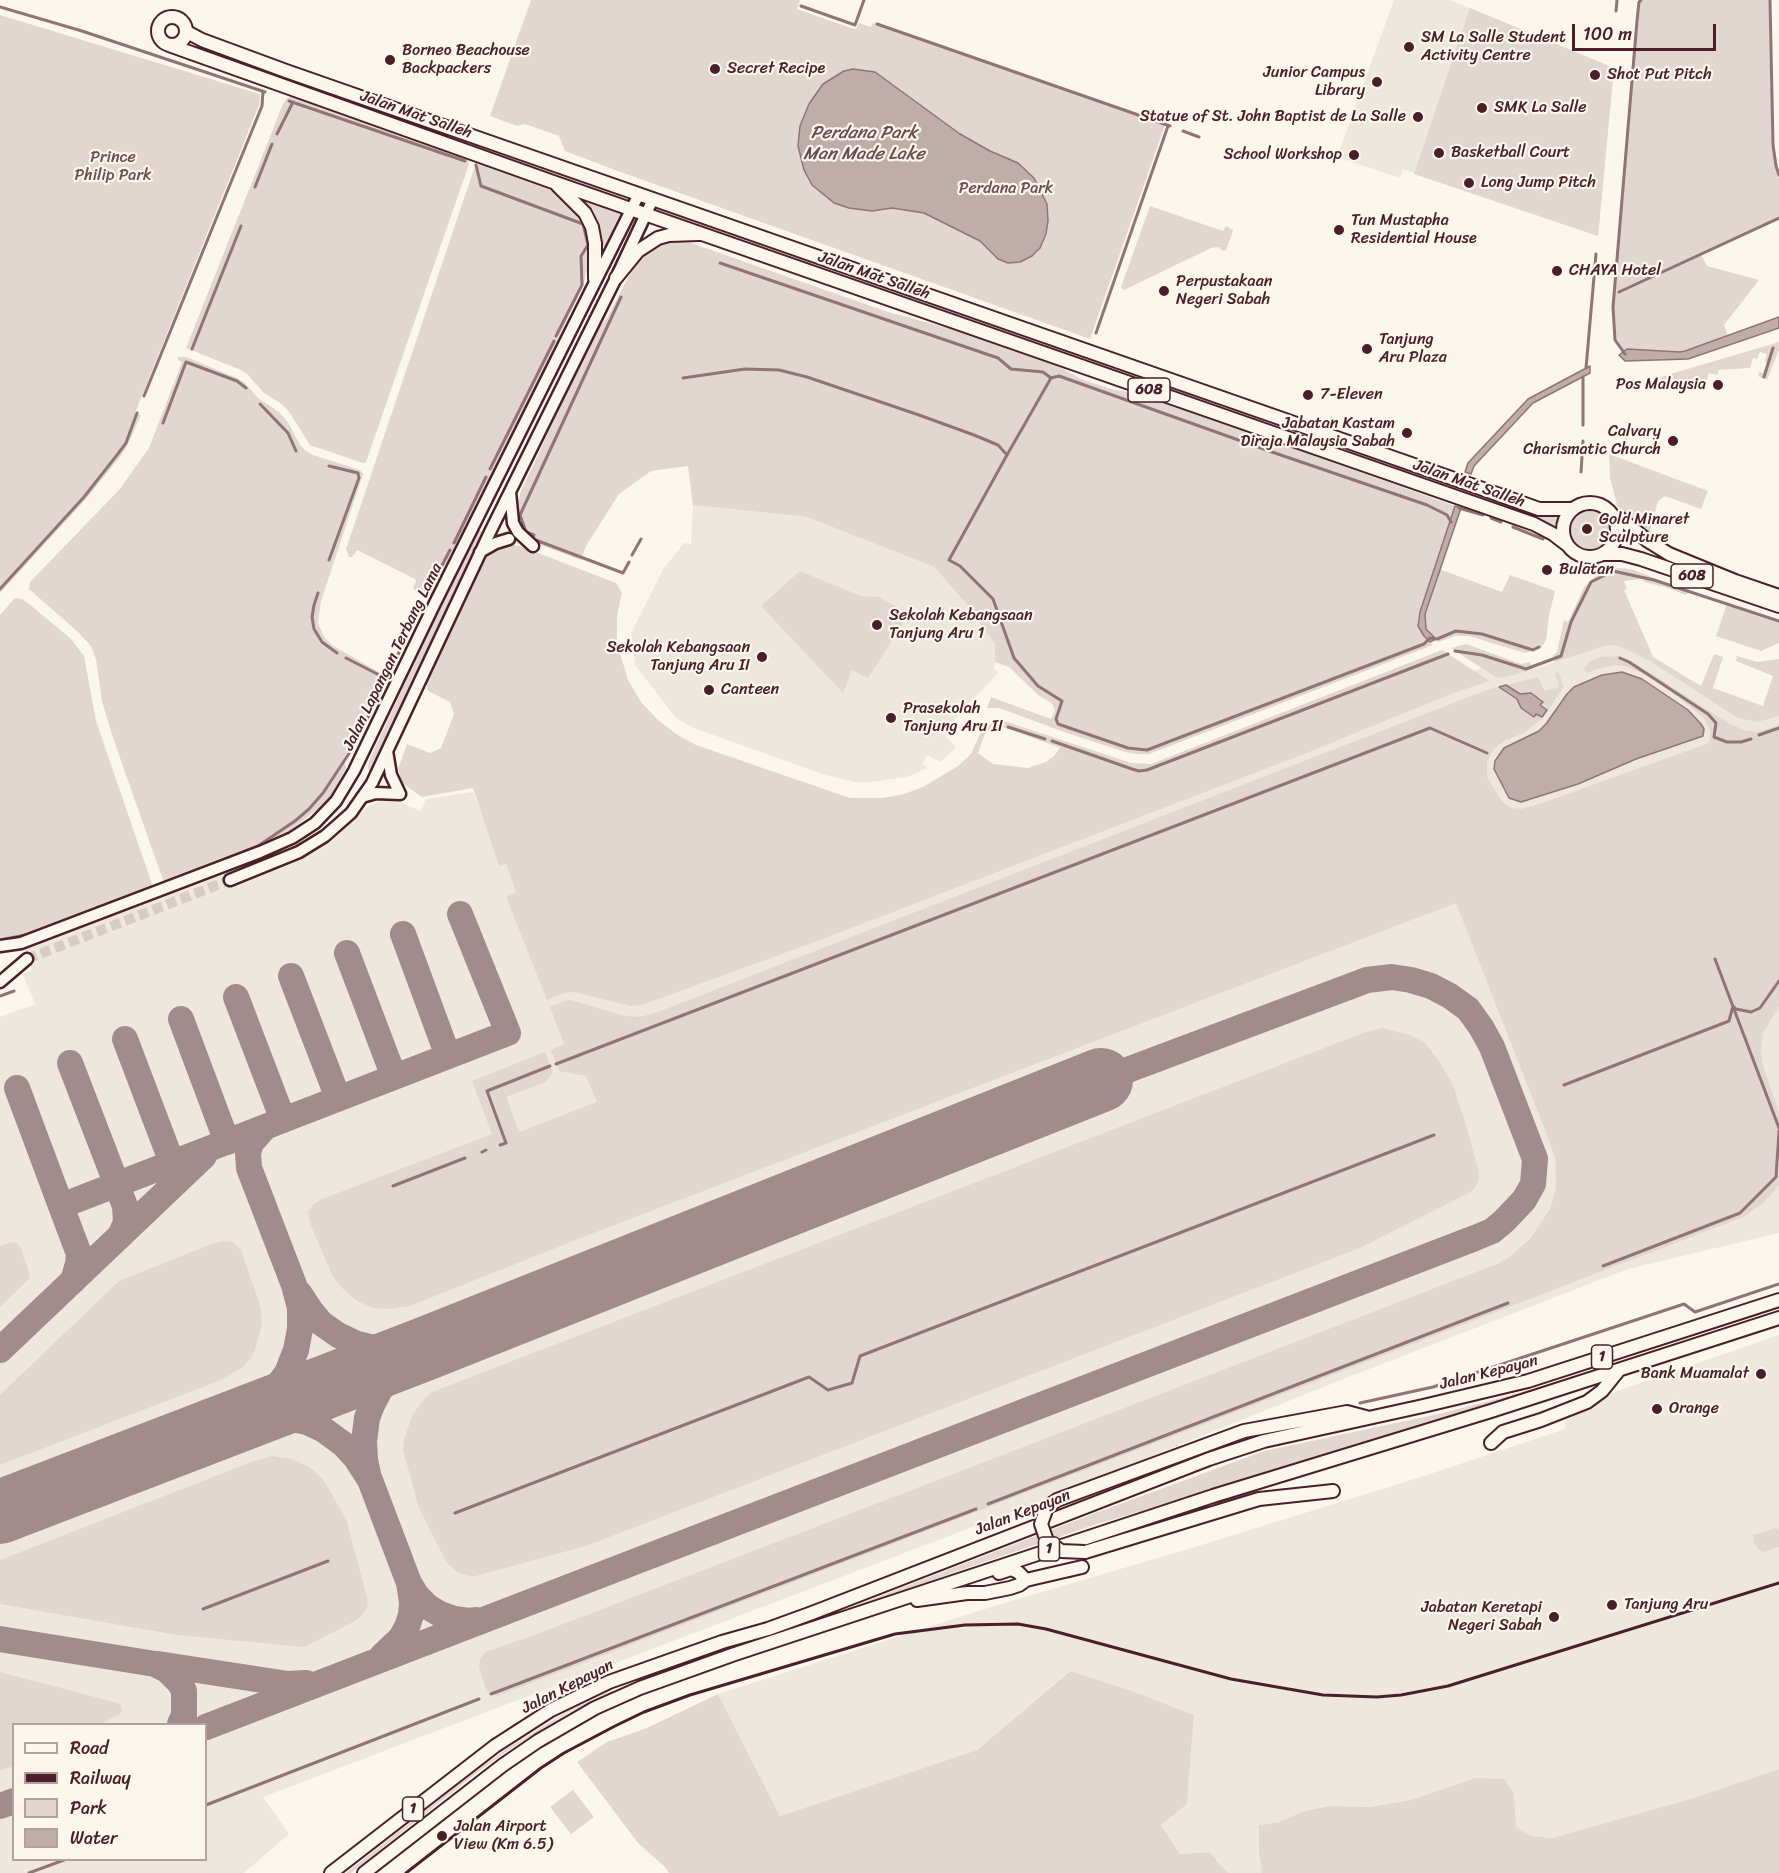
<!DOCTYPE html>
<style>
body{margin:0}
#map{position:relative;width:1779px;height:1873px;overflow:hidden;background:#fbf7ec;font-family:Sriracha,sans-serif}
canvas{display:block}
.legend{position:absolute;left:12px;top:1723px;width:195px;height:138px;box-sizing:border-box;background:#fbf7ec;border:2px solid #b4a19f;margin:0;padding:8px 10px;list-style:none;font-size:18px;color:#4a1f2b}
.legend li{display:flex;align-items:center;gap:12px;height:30px}
.legend b{width:30px;border:2px solid #b4a19f}
.scale{position:absolute;left:1572px;top:24px;width:144px;height:27px;box-sizing:border-box;border:3px solid #4a1f2b;border-top:0;padding-left:8px;font-size:18px;line-height:21px;white-space:nowrap;color:#4a1f2b;-webkit-text-stroke:4px #fbf7ec;paint-order:stroke}
</style>
<div id="map">
<canvas width="1779" height="1873"></canvas>
<ul class="legend">
<li><b style="height:8px;background:#fbf7ec"></b>Road</li>
<li><b style="height:8px;background:#4a1f2b"></b>Railway</li>
<li><b style="height:16px;background:#e2d7d0"></b>Park</li>
<li><b style="height:16px;background:#bfadaa"></b>Water</li>
</ul>
<div class="scale">100 m</div>
</div>
<script>
const ctx = document.querySelector('canvas').getContext('2d');
ctx.lineJoin = 'round';
function fillPath(path, color) { ctx.fillStyle = color; ctx.fill(path, 'evenodd'); }
const poly = rows => new Path2D(rows.map(r => 'M' + r).join(''));
function trace(path, color, width, dash) { ctx.strokeStyle = color; ctx.lineWidth = width; ctx.lineCap = dash ? 'butt' : 'round'; ctx.setLineDash(dash || []); ctx.stroke(path); }
function drawText(font, color, halo, rows, align = 'center') {
  ctx.font = font + ' Sriracha,sans-serif'; ctx.lineWidth = 4.5; ctx.setLineDash([]); ctx.textBaseline = 'middle'; ctx.strokeStyle = halo; ctx.fillStyle = color; for (const [text, x, y, turn = 0] of rows) {
    ctx.save(); ctx.translate(x, y); ctx.rotate((+turn || 0) * Math.PI / 180); ctx.textAlign = isNaN(turn) ? turn : align; if (halo) ctx.strokeText(text, 0, 0); ctx.fillText(text, 0, 0); ctx.restore();
  }
}
fillPath(poly([
 [1394,0,1450,0,1614,68,1598,236,1403,169,1400,178,1337,157],
 [693,505,807,517,934,567,964,601,995,644,995,662,994,669,998,673,942,733,956,746,953,750,940,762,927,755,922,764,928,768,907,777,870,782,855,782,822,774,694,728,676,718,635,665,631,633,664,568,684,543,691,544],
 [1624,590,1653,657,1745,716,1779,709,1779,1233,1628,1269,1351,1376,1020,1509,263,1797,289,1834,244,1873,0,1873,0,1017,35,1004,23,974,32,970,23,945,226,869,233,885,307,856,330,843,366,808,386,798,403,803,420,811,426,799,473,792,499,856,639,993,1497,662,1527,671,1572,656],
 [14,1724,206,1724,206,1860,14,1860],
 [1779,1335,1779,1769,1690,1799,1552,1838,1532,1836,1516,1827,1514,1794,1475,1778,1411,1800,1369,1807,1330,1806,1304,1811,1279,1822,1259,1825,1259,1852,1262,1873,1228,1873,1209,1852,1180,1854,1161,1825,1187,1804,1194,1715,1132,1691,1069,1671,977,1750,780,1816,718,1694,991,1607,1185,1550,1421,1477,1565,1429,1566,1420,1611,1393]
]), '#eee7de');
fillPath(poly([
 [531,0,800,0,797,9,851,28,856,29,859,23,871,27,873,23,1165,125,1090,339,615,170,565,151,559,136,525,124,517,126,490,116],
 [1641,0,1770,0,1773,145,1776,166,1779,175,1779,218,1701,254,1707,266,1759,280,1724,325,1728,336,1680,352,1627,349,1623,352,1615,340,1614,328,1613,307,1618,236,1631,110,1637,21,1639,2],
 [1470,8,1614,68,1598,236,1414,174],
 [0,15,260,94,259,105,135,413,141,415,128,444,120,457,86,499,0,593],
 [292,84,303,84,314,86,480,147,620,196,621,198],
 [293,95,468,159,469,164,366,462,363,463,310,445,290,413,283,405,263,392,248,375,241,370,186,348,283,104,287,98],
 [481,163,543,185,561,197,577,212,584,223,590,246,590,254,584,283,545,367,434,593,428,597,415,590,413,588,416,581,415,579,357,550,352,557,349,557,346,549,475,166],
 [573,195,623,212,604,248,593,217],
 [1150,206,1223,231,1226,226,1233,230,1232,234,1226,250,1223,251,1218,247,1211,248,1124,290,1121,287],
 [660,208,1208,398,1206,404,656,212,657,209],
 [675,241,691,243,888,312,959,331,1056,365,1081,379,1111,389,1145,395,1455,506,1418,620,1418,626,1424,636,1433,645,1149,754,1137,754,1125,752,1067,733,999,708,987,708,991,697,1051,719,1055,710,1052,703,1038,695,1009,667,995,662,995,644,964,601,934,567,807,517,693,505,688,466,651,471,619,494,586,546,581,560,538,544,522,533,515,513,521,491,596,330,607,318,632,270,641,256,657,244],
 [1779,342,1779,350,1767,380,1758,376,1759,372,1763,373,1767,363,1765,362,1767,354,1760,352,1757,359,1753,358,1750,368,1719,370,1717,375,1709,373,1706,382,1702,381,1697,390,1674,382,1663,387,1647,381],
 [178,357,186,357,237,378,245,383,258,398,279,412,287,421,300,445,306,451,313,455,360,470,363,474,321,601,318,623,325,638,332,645,387,677,368,715,344,758,346,768,330,797,319,808,290,831,274,840,166,881,163,880,112,735,102,701,96,659,91,646,78,632,29,589,30,582,119,490,149,448,182,362,178,360],
 [1609,454,1708,491,1701,509,1665,496,1658,501,1650,531,1681,552,1779,588,1779,593,1679,558,1639,530,1617,505,1610,478],
 [1395,464,1537,513,1559,516,1555,528,1535,519,1394,470],
 '1571 530a19 19 0 1 1 38 0a19 19 0 1 1-38 0Z',
 [479,531,481,531,482,534,370,773,368,768,369,761,443,601],
 [508,544,520,546,616,583,622,593,617,615,617,643,628,680,641,702,658,720,676,734,696,745,850,798,883,798,904,794,923,787,958,766,971,754,981,732,993,722,1001,720,1131,763,1151,764,1442,650,1490,681,1456,692,1304,754,820,940,642,1005,631,1006,574,992,564,993,547,1000,506,897,516,892,506,864,499,866,473,788,422,797,402,783,398,769,407,744,430,753,441,748,454,714,450,702,428,691,426,682,482,564,489,552,498,546],
 [996,727,1006,728,1060,748,1054,756,1046,762,1028,768,993,764,978,753,985,734],
 [1622,568,1634,570,1688,592,1686,595,1665,587,1644,582,1643,579,1624,581,1627,589,1624,590,1653,657,1701,686,1714,654,1723,657,1713,688,1763,706,1773,676,1736,661,1737,656,1757,662,1779,659,1779,716,1757,722,1738,718,1650,661,1619,646,1608,645,1555,662,1553,656,1557,652,1564,620,1568,622,1584,587,1599,573,1610,569],
 [1439,569,1502,592,1510,575,1555,591,1549,615,1546,640,1543,645,1539,649,1525,653,1469,636,1455,636,1439,642,1426,629,1424,619],
 [800,571,861,596,879,597,909,614,868,678,852,670,843,693,761,606],
 [15,598,22,599,28,603,71,639,84,656,96,721,152,884,152,888,32,934,0,940,0,615],
 [1727,604,1779,621,1779,643,1761,651,1716,636],
 [1466,644,1521,664,1530,662,1533,669,1514,675,1497,678,1451,648],
 [1619,656,1633,662,1728,723,1744,730,1758,732,1779,725,1779,1006,1763,1033,1761,1052,1763,1066,1779,1112,1779,1184,1772,1194,1762,1204,1743,1217,497,1696,487,1691,479,1667,480,1660,485,1652,532,1636,956,1473,1497,1264,1508,1258,1530,1239,1550,1209,1555,1193,1556,1178,1555,1158,1549,1140,1456,903,591,1234,410,1306,391,1309,373,1308,357,1301,343,1289,332,1275,311,1226,308,1212,313,1205,322,1199,492,1134,472,1081,545,1052,553,1072,546,1082,506,1097,519,1132,597,1102,586,1076,559,1071,551,1050,564,1044,550,1007,564,1001,571,1000,625,1016,640,1017,658,1012,1484,691,1499,687,1517,699,1521,708,1534,717,1543,702,1520,694,1506,685,1538,677,1545,691,1559,687,1555,673,1558,672,1564,686,1543,718,1524,733,1504,741,1494,749,1487,762,1487,776,1502,802,1511,808,1521,809,1545,802,1706,744,1709,742,1711,732,1704,718,1663,685,1642,673,1625,666,1615,665,1597,669,1587,673,1584,669,1590,661,1600,657],
 [1382,1028,1410,1035,1424,1042,1437,1058,1453,1085,1466,1125,1479,1172,1479,1178,1476,1186,1471,1192,1360,1248,586,1546,472,1577,459,1573,447,1563,419,1508,403,1450,404,1439,413,1414,426,1397,432,1392,1363,1033],
 [224,1241,232,1242,241,1250,261,1308,262,1324,256,1347,251,1358,243,1367,221,1380,0,1465,0,1395,119,1281,214,1243],
 [12,1242,17,1243,21,1249,27,1266,30,1278,0,1307,0,1246],
 [1779,1310,1779,1312,1445,1421,1094,1525,958,1571,845,1613,843,1612,844,1610,1090,1515,1264,1451,1443,1413,1511,1395,1546,1385],
 [272,1456,293,1459,309,1467,323,1479,346,1519,367,1597,368,1604,366,1610,357,1620,304,1647,177,1635,0,1604,0,1560,254,1461],
 [1776,1528,1779,1531,1779,1547,1764,1552,1760,1551,1754,1543,1753,1535],
 [1070,1671,1132,1691,1194,1715,1187,1804,1161,1825,1180,1854,1209,1852,1228,1873,669,1873,665,1867,638,1843,577,1762,607,1742,647,1728,718,1694,780,1816,977,1750],
 [0,1672,118,1703,121,1705,122,1711,119,1715,99,1724,14,1724,13,1766,0,1771],
 [613,1690,613,1692,569,1712,509,1750,479,1771,351,1873,346,1873,478,1769,508,1748,568,1711],
 [1779,1769,1779,1873,1262,1873,1259,1852,1259,1825,1279,1822,1304,1811,1330,1806,1369,1807,1411,1800,1475,1778,1504,1779,1514,1794,1516,1827,1532,1836,1552,1838,1690,1799],
 [573,1790,594,1817,571,1834,550,1807]
]), '#e2d7d0');
const water = poly([
 [853,69,875,72,960,134,990,151,1018,163,1034,178,1047,204,1048,221,1046,234,1040,248,1032,256,1020,262,1008,263,998,259,980,241,924,213,892,208,872,211,849,208,834,203,812,185,804,170,798,146,800,126,809,104,823,84,844,71,853,69],
 [1779,317,1779,328,1688,359,1625,361,1619,355,1627,349,1680,352,1685,351,1779,317],
 [1590,366,1590,373,1533,403,1474,466,1471,474,1465,472,1468,463,1528,399,1590,366],
 [1455,506,1461,508,1425,614,1426,629,1436,639,1430,642,1424,636,1418,626,1420,612,1455,506],
 [1622,672,1642,679,1688,710,1701,724,1704,729,1703,736,1636,759,1578,784,1521,802,1509,798,1494,769,1495,761,1504,748,1539,731,1546,724,1567,694,1574,687,1602,675,1622,672],
 [1506,685,1520,694,1531,693,1543,702,1540,705,1547,710,1542,717,1536,714,1534,717,1521,708,1517,699,1499,687,1506,685]
]);
fillPath(water, '#bfadaa');
trace(water, '#907477', 1.5);
trace(poly([
 [1770,0,1773,145,1776,166,1779,175],
 [801,6,855,25,864,0],
 [0,7,82,31,265,92],
 [1616,11,1617,0],
 [877,24,1170,126],
 [289,101,465,161],
 [1183,131,1199,137],
 [277,134,293,102],
 [476,165,481,186,583,224,588,245,581,256,582,285,556,336],
 [255,187,272,144],
 [720,263,998,358,1011,369,1043,372,1051,378],
 [1619,292,1779,218],
 [621,297,520,515,526,532,534,535,533,539,623,573,629,562],
 [1096,333,1168,126],
 [192,349,241,226],
 [1625,354,1615,340,1613,307,1637,21,1639,2,1641,0],
 [1586,368,1596,254],
 [1583,377,1583,425],
 [1764,377,1773,348],
 [683,378,745,369,779,370,807,377,919,415,974,435,998,445,1007,455,949,560,960,566,993,599,1014,658,1038,686,1062,701,1056,719,1058,724,1128,748,1147,750,1424,644,1430,638,1437,639,1456,631,1482,634,1533,650,1539,647],
 [144,396,262,106,263,91],
 [260,404,288,433,296,451],
 [163,423,186,362,237,381,246,388],
 [1007,455,1051,378,1059,376,1272,452,1427,505,1447,515,1451,522],
 [329,466,358,473,359,478,329,560],
 [490,469,554,341],
 [1581,472,1583,441],
 [1459,508,1483,515],
 [1491,518,1501,522],
 [1513,527,1543,539],
 [454,543,486,477],
 [632,555,641,539],
 [0,589,84,497,117,455,126,443,137,413],
 [318,593,314,605,312,617,314,629,322,642,337,653],
 [427,594,450,550],
 [1455,651,1482,655,1526,669,1561,656,1571,622,1591,582,1613,571,1654,580,1779,621],
 [1620,658,1629,662,1708,714,1716,723,1714,737,1727,742,1741,742,1751,739],
 [393,665,422,604],
 [1008,727,1045,739],
 [1759,735,1779,728],
 [1052,741,1132,769,1139,771,1147,770,1448,654],
 [165,883,258,846,295,821,309,809,323,793,352,749,387,679,346,658],
 [44,929,119,900],
 [0,940,30,934],
 [1715,959,1779,1128],
 [0,996,14,991],
 [556,1064,1430,728,1487,753],
 [1564,1085,1729,1021,1733,1006,1736,1009,1751,1012,1760,1008,1779,981],
 [500,1145,506,1143,487,1091,550,1066],
 [482,1152,486,1150],
 [393,1186,465,1158],
 [1603,1266,1740,1213,1776,1177,1779,1131],
 [1360,1403,1433,1387,1684,1304,1695,1312,1779,1284],
 [988,1504,1508,1303],
 [455,1513,809,1377,828,1390,852,1383,860,1356,1434,1135],
 [203,1609,328,1561],
 [491,1694,976,1509],
 [206,1805,479,1699],
 [29,1873,64,1860]
]), '#907477', 3);
trace(poly([
 [403,934,448,1056],
 [347,953,394,1077],
 [291,976,338,1098],
 [236,997,283,1120],
 [181,1019,227,1142],
 [125,1039,172,1163,172,1178],
 [70,1063,125,1206,126,1222,120,1236],
 [17,1088,61,1206,265,1127],
 [61,1206,79,1254,78,1264,73,1281],
 [299,1293,311,1311,321,1323,338,1335,357,1344,383,1350,422,1350],
 [0,1350,204,1156],
 [250,1416,272,1393,287,1373,296,1350,300,1329,300,1308,294,1285,249,1168,248,1153,251,1143,265,1127,508,1033,460,914],
 [250,1416,279,1416,307,1422,324,1430,343,1444,356,1458,370,1480,409,1583,417,1596,428,1607,440,1614,454,1619,469,1621,477,1620],
 [368,1474,365,1460,364,1441,367,1418,372,1405,380,1390,391,1375,404,1361,422,1350],
 [0,1639,155,1664,167,1670,180,1683,184,1691,184,1715,180,1724],
 [382,1656,401,1638,407,1627,411,1615,412,1602,409,1583],
 [158,1664,288,1684,306,1683],
 [206,1727,1475,1238,1492,1231,1504,1221,1524,1200,1533,1184,1535,1159,1492,1047,1481,1027,1468,1009,1450,996,1431,986,1411,980,1392,977,1367,980,1101,1080],
 [0,1806,14,1801]
]), '#a28b8c', 26);
trace(poly([
 [0,1512,422,1350,1101,1080]
]), '#a28b8c', 64);
trace(poly([
 [27,959,230,880]
]), '#d8ccc5', 10, [10, 5]);
const secondary = poly([
 [510,492,513,523,518,532,533,546],
 [480,552,496,543,509,539],
 [387,751,391,775,400,794],
 [362,797,376,793,400,794],
 [230,880,299,852,325,836,351,813,372,783,491,530,616,278,653,199],
 [0,946,21,943,260,852,292,838,315,823,336,801,354,771,435,603,639,194],
 [0,982,27,959]
]);
const primary = poly([
 '158 31a14 14 0 1 1 28 0a14 14 0 1 1-28 0Z',
 [187,32,202,40,286,71,1480,488,1539,509,1572,509],
 [169,45,553,182,1534,524,1553,534,1566,544],
 [557,185,585,213,592,227,595,243,595,279],
 [616,278,638,251,658,238,669,235,699,234],
 '1563 530a27 27 0 1 1 54 0a27 27 0 1 1-54 0Z',
 [1615,518,1621,519,1648,541,1669,554,1735,581,1779,596],
 [1603,554,1622,554,1641,559,1779,606]
]);
const trunk = poly([
 [1244,1431,1347,1412,1366,1417],
 [1491,1443,1503,1432,1541,1420,1587,1402,1602,1391,1619,1370],
 [1085,1552,1259,1499,1333,1491],
 [999,1573,1011,1569,1018,1572,1026,1580],
 [917,1600,967,1593,985,1593,1010,1588,1019,1585,1026,1580,1082,1567],
 [331,1873,495,1746,551,1710,609,1682,722,1642,768,1629,812,1613,1209,1459,1264,1441,1423,1406,1528,1381,1779,1300],
 [364,1873,503,1765,538,1741,595,1708,640,1688,732,1655,1213,1496,1491,1411,1779,1318]
]);
trace(secondary, '#4a1f2b', 15);
trace(primary, '#4a1f2b', 16);
trace(trunk, '#4a1f2b', 16);
trace(secondary, '#fbf7ec', 10);
trace(primary, '#fbf7ec', 12);
trace(trunk, '#fbf7ec', 12);
trace(poly([
 [406,1873,541,1768,564,1753,615,1726,644,1712,690,1695,895,1634,965,1625,1018,1624,1046,1629,1231,1679,1323,1695,1377,1697,1401,1695,1448,1686,1779,1583]
]), '#4a1f2b', 3);
const trunkBridge = poly([
 [1085,1552,1061,1551,1047,1541,1041,1524,1047,1507,1057,1500,1244,1431]
]);
trace(trunkBridge, '#4a1f2b', 16, []);
trace(trunkBridge, '#fbf7ec', 12);
for (const [x, y, r, color] of [
 [1409,47,6,"#4a1f2b"],
 [390,60,6,"#4a1f2b"],
 [715,69,6,"#4a1f2b"],
 [1595,75,6,"#4a1f2b"],
 [1377,82,6,"#4a1f2b"],
 [1482,108,6,"#4a1f2b"],
 [1418,117,6,"#4a1f2b"],
 [1439,153,6,"#4a1f2b"],
 [1354,155,6,"#4a1f2b"],
 [1469,183,6,"#4a1f2b"],
 [1339,230,6,"#4a1f2b"],
 [1557,271,6,"#4a1f2b"],
 [1164,291,6,"#4a1f2b"],
 [1367,349,6,"#4a1f2b"],
 [1718,385,6,"#4a1f2b"],
 [1308,395,6,"#4a1f2b"],
 [1407,433,6,"#4a1f2b"],
 [1673,441,6,"#4a1f2b"],
 [1587,529,6,"#4a1f2b"],
 [1547,570,6,"#4a1f2b"],
 [877,625,6,"#4a1f2b"],
 [762,657,6,"#4a1f2b"],
 [709,690,6,"#4a1f2b"],
 [891,718,6,"#4a1f2b"],
 [1761,1374,6,"#4a1f2b"],
 [1657,1409,6,"#4a1f2b"],
 [1612,1605,6,"#4a1f2b"],
 [1554,1617,6,"#4a1f2b"],
 [442,1836,6,"#4a1f2b"]
]) { const dot = new Path2D(); dot.arc(x, y, r, 0, 2 * Math.PI); ctx.fillStyle = color; ctx.fill(dot); trace(dot, '#fbf7ec', 2); }
for (const [x, y, w] of [
 [1149,390,42],
 [1692,576,42],
 [1602,1357,21],
 [1049,1549,21],
 [413,1809,21]
]) { const box = new Path2D(); box.roundRect(x - w / 2, y - 12, w, 24, 4.5); ctx.fillStyle = '#fbf7ec'; ctx.fill(box); trace(box, '#4a1f2b', 1.5); }
drawText('bold 15px', '#4a1f2b', null, [
 ["608",1149,390],
 ["608",1692,576],
 ["1",1602,1357],
 ["1",1049,1549],
 ["1",413,1809]
]);
drawText('16px', '#4a1f2b', '#fbf7ec', [
 ["SM La Salle Student",1421,38],
 ["Activity Centre",1421,56],
 ["Borneo Beachouse",402,51],
 ["Backpackers",402,69],
 ["Secret Recipe",727,69],
 ["Junior Campus",1365,73,"right"],
 ["Library",1365,91,"right"],
 ["Shot Put Pitch",1607,75],
 ["SMK La Salle",1494,108],
 ["Statue of St. John Baptist de La Salle",1406,117,"right"],
 ["Basketball Court",1451,153],
 ["School Workshop",1342,155,"right"],
 ["Long Jump Pitch",1481,183],
 ["Tun Mustapha",1351,221],
 ["Residential House",1351,239],
 ["CHAYA Hotel",1569,271],
 ["Perpustakaan",1176,282],
 ["Negeri Sabah",1176,300],
 ["Tanjung",1379,340],
 ["Aru Plaza",1379,358],
 ["Pos Malaysia",1706,385,"right"],
 ["7-Eleven",1320,395],
 ["Jabatan Kastam",1395,424,"right"],
 ["Diraja Malaysia Sabah",1395,442,"right"],
 ["Calvary",1661,432,"right"],
 ["Charismatic Church",1661,450,"right"],
 ["Gold Minaret",1599,520],
 ["Sculpture",1599,538],
 ["Bulatan",1559,570],
 ["Sekolah Kebangsaan",889,616],
 ["Tanjung Aru 1",889,634],
 ["Sekolah Kebangsaan",750,648,"right"],
 ["Tanjung Aru II",750,666,"right"],
 ["Canteen",721,690],
 ["Prasekolah",903,709],
 ["Tanjung Aru II",903,727],
 ["Bank Muamalat",1749,1374,"right"],
 ["Orange",1669,1409],
 ["Tanjung Aru",1624,1605],
 ["Jabatan Keretapi",1542,1608,"right"],
 ["Negeri Sabah",1542,1626,"right"],
 ["Jalan Airport",454,1827],
 ["View (Km 6.5)",454,1845]
], 'left');
drawText('16px', '#4a1f2b', '#fbf7ec', [
 ["Jalan Mat Salleh",416,115,19],
 ["Jalan Mat Salleh",874,276,19],
 ["Jalan Mat Salleh",1469,484,19],
 ["Jalan Lapangan Terbang Lama",393,657,-64],
 ["Jalan Kepayan",1489,1373,-14],
 ["Jalan Kepayan",1023,1513,-21],
 ["Jalan Kepayan",568,1687,-27]
]);
drawText('16px', '#704d54', '#fbf7ec', [
 ["Prince",113,158],
 ["Philip Park",113,176],
 ["Perdana Park",1006,189]
]);
drawText('italic 18px', '#6d4a51', '#fbf7ec', [
 ["Perdana Park",864,133],
 ["Man Made Lake",864,154]
]);
</script>
